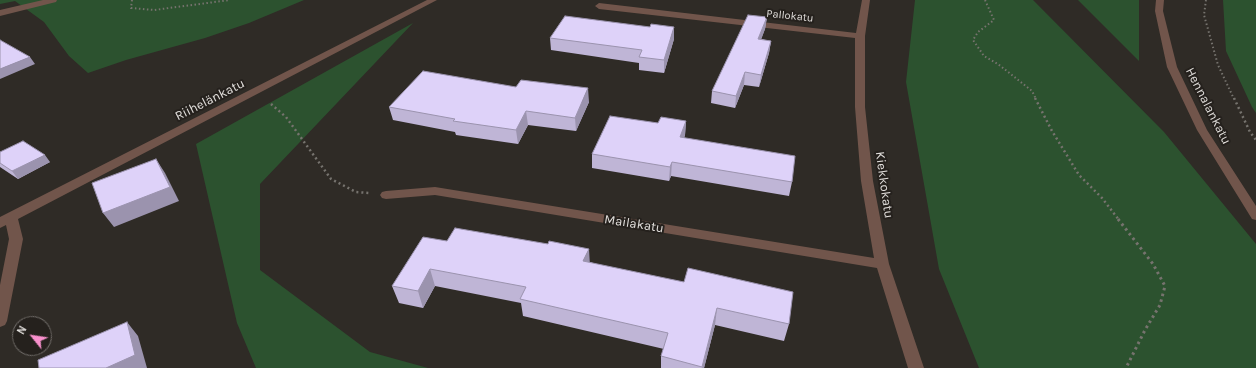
<!DOCTYPE html>
<meta charset="utf-8">
<style>
body{margin:0}
#map{position:relative;width:1256px;height:368px;overflow:hidden;background:#2f2b26;font-family:Karla,sans-serif}
canvas{display:block}
.north{position:absolute;left:12px;top:316px;width:40px;height:40px;box-sizing:border-box;background:#25211d;border:1px solid #716d69;border-radius:50%;rotate:300deg;font-size:11px;font-weight:700;line-height:16px;text-align:center;color:#e2dfdc}
.north::after{content:'';display:block;margin:auto;width:14px;height:18px;background:#f890cc;clip-path:polygon(50% 0,100% 100%,50% 72%,0 100%)}
</style>
<div id="map">
<canvas width="1256" height="368"></canvas>
<div class="north">N</div>
</div>
<script>
const ctx = document.querySelector('canvas').getContext('2d');
ctx.lineJoin = 'round';
function fillPath(path, color) { ctx.fillStyle = color; ctx.fill(path, 'evenodd'); }
const poly = rows => new Path2D(rows.map(r => 'M' + r).join(''));
function trace(path, color, width, dash) { ctx.strokeStyle = color; ctx.lineWidth = width; ctx.lineCap = dash ? 'butt' : 'round'; ctx.setLineDash(dash || []); ctx.stroke(path); }
function drawText(font, color, halo, rows, align = 'center') {
  ctx.font = font + ' Karla,sans-serif'; ctx.lineWidth = 4; ctx.setLineDash([]); ctx.textBaseline = 'middle'; ctx.strokeStyle = halo; ctx.fillStyle = color; for (const [text, x, y, turn = 0] of rows) {
    ctx.save(); ctx.translate(x, y); ctx.rotate((+turn || 0) * Math.PI / 180); ctx.textAlign = isNaN(turn) ? turn : align; if (halo) ctx.strokeText(text, 0, 0); ctx.fillText(text, 0, 0); ctx.restore();
  }
}
fillPath(poly([
 [0,0,304,0,249,23,205,38,126,60,88,73,69,56,44,22,15,1,0,4],
 [915,0,1033,0,1164,132,1256,244,1256,368,979,368,939,269,906,82],
 [1078,0,1139,0,1139,61],
 [1223,0,1256,0,1256,113,1252,107,1226,51],
 [413,23,260,184,260,270,370,352,428,368,256,368,237,323,196,144]
]), '#2c522f');
trace(poly([
 [132,0,131,8,154,10,230,0],
 [985,0,994,20,978,32,973,40,984,56,998,64,1032,91,1036,99],
 [1206,0,1204,15,1218,65,1234,99]
]), '#76736e', 2, [1.5, 2.5]);
trace(poly([
 [1035,98,1052,131,1079,175,1102,198,1119,220],
 [1234,98,1250,132,1256,140],
 [271,104,286,117,331,179,356,192,369,193]
]), '#76736e', 2.5, [2, 3]);
trace(poly([
 [1118,219,1153,264,1165,286,1160,305,1145,330,1126,368]
]), '#76736e', 3, [2.5, 3.5]);
fillPath(poly([
 [43,0,57,0,56,2,0,16,0,10,43,0],
 [427,0,437,0,18,219,23,239,7,321,5,325,0,327,0,285,9,239,6,225,0,228,0,217,427,0],
 [862,0,870,0,865,36,865,107,873,181,889,264,924,368,908,368,877,268,435,195,386,199,382,198,380,195,382,192,386,191,435,187,874,258,861,181,855,107,855,38,599,9,595,6,599,3,856,33,862,0],
 [1156,0,1164,0,1163,11,1177,67,1207,130,1256,206,1256,220,1252,219,1197,130,1167,67,1155,11,1156,0]
]), '#71554b');
fillPath(poly([
 [767,17,765,29,761,39,771,41,769,53,759,87,744,85,735,108,711,103,712,91],
 [550,38,674,39,664,73,639,70,639,63,551,50],
 [589,102,576,131,528,125,518,144,456,135,455,132,393,120,389,107],
 [686,121,685,135,684,138,792,182,789,196,671,176,669,181,592,168,592,154,658,123],
 [0,152,50,162,18,179,0,167],
 [447,241,590,262,789,324,784,341,715,325,704,368,661,368,661,356,664,349,523,316,521,303,435,286,423,308,399,303,392,286]
]), '#bfb5d6');
fillPath(poly([
 [767,17,765,29,757,51,758,39],
 [674,27,674,39,664,73,664,60],
 [771,41,769,53,759,87,761,75],
 [30,57,35,64,0,79,0,69],
 [745,72,744,85,735,108,736,96],
 [588,88,589,102,576,131,575,118],
 [526,111,528,125,518,144,516,130],
 [686,121,685,135,679,151,680,137],
 [45,155,50,162,18,179,12,171],
 [156,159,165,173,179,201,114,227,103,213],
 [672,162,671,176,669,181,670,167],
 [589,249,590,266,583,261],
 [430,269,435,286,423,308,418,291],
 [717,308,715,325,704,368,702,368],
 [127,322,138,336,147,368,106,368]
]), '#9b93ae');
const building = poly([
 [748,15,767,17,758,39,771,41,761,75,745,72,736,96,712,91,748,15],
 [565,16,650,27,651,24,674,27,664,60,639,57,642,50,550,38,565,16],
 [0,40,30,57,0,69,0,40],
 [423,71,516,87,521,80,588,88,575,118,526,111,516,130,453,121,455,119,389,107,423,71],
 [610,116,658,123,661,117,686,121,680,137,795,156,792,182,672,162,670,167,592,154,610,116],
 [23,141,45,155,12,171,0,163,0,152,23,141],
 [156,159,170,187,103,213,92,183,156,159],
 [455,228,548,244,549,241,589,249,583,261,684,282,688,268,793,292,789,324,717,308,702,367,661,356,668,333,520,299,526,287,430,269,418,291,392,286,423,237,447,241,455,228],
 [127,322,135,355,106,368,39,368,38,360,127,322]
]);
fillPath(building, '#ded2f9');
trace(building, '#9b93ae', 1);
drawText('11px', '#e2dfdc', '#25211d', [
 ["Pallokatu",790,16,6]
]);
drawText('13px', '#e2dfdc', '#25211d', [
 ["Riihelänkatu",210,100,-27],
 ["Hennalankatu",1208,106,63],
 ["Kiekkokatu",884,185,82],
 ["Mailakatu",634,224,9]
]);
</script>
